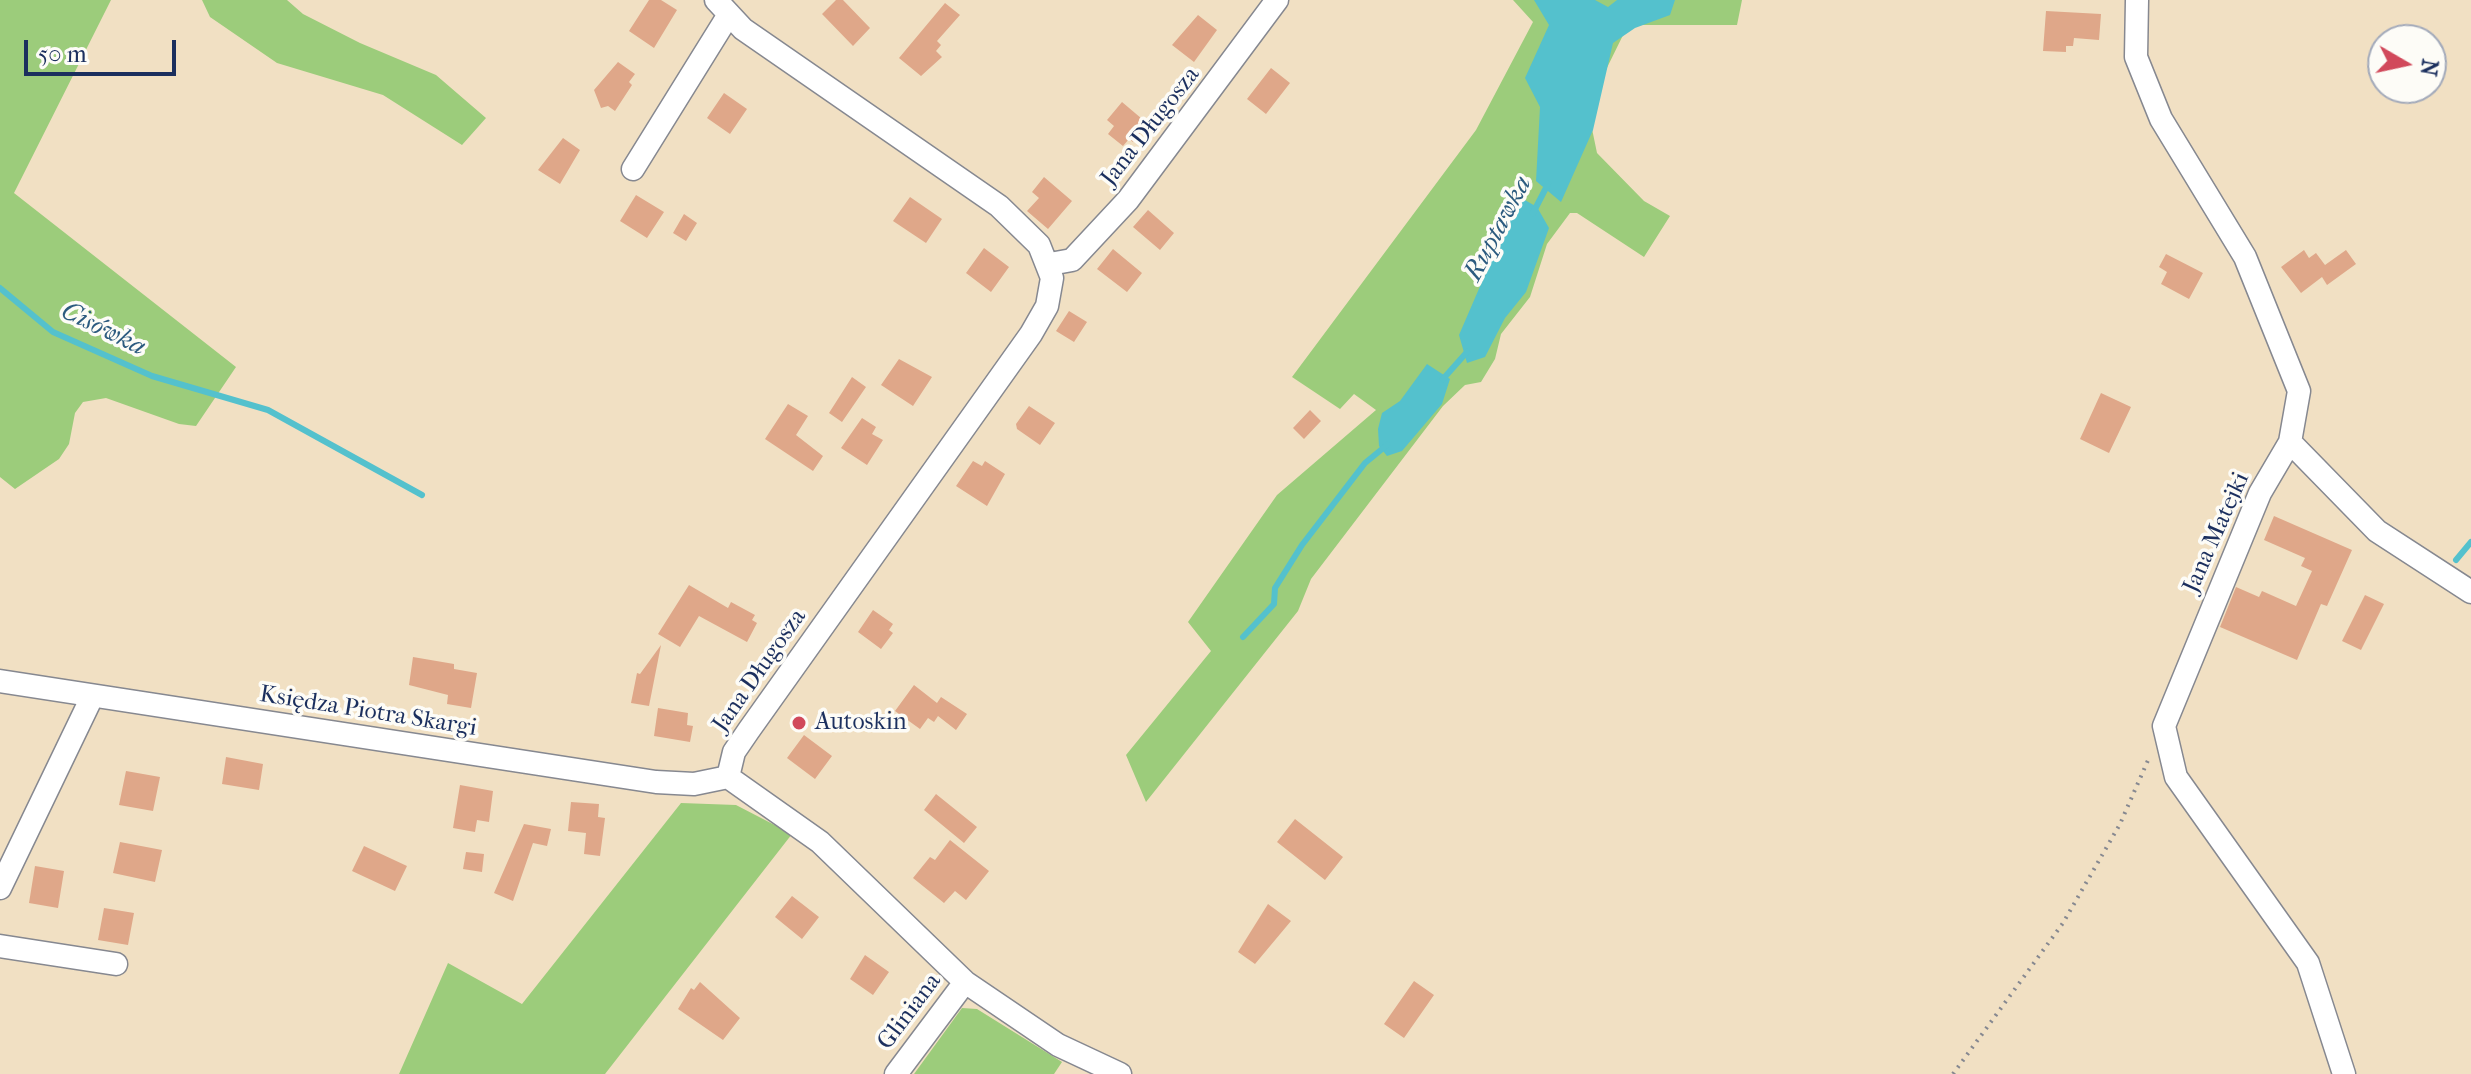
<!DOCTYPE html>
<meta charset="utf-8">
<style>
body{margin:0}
#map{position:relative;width:2471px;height:1074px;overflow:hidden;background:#f1e0c3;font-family:"IM FELL French Canon",serif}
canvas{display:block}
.north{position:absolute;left:2367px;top:24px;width:80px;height:80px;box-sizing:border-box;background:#fdfcf7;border:2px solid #a3aaba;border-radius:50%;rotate:99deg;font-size:22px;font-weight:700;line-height:32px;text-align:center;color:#1b2f5e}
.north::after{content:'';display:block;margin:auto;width:28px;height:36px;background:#d1495b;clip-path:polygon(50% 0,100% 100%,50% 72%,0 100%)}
.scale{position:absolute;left:24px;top:40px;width:152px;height:36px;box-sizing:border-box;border:4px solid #1b2f5e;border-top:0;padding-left:10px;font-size:24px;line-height:28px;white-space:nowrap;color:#1b2f5e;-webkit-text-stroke:6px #fdfcf7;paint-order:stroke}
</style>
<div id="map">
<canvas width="2471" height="1074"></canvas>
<div class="north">N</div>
<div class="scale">50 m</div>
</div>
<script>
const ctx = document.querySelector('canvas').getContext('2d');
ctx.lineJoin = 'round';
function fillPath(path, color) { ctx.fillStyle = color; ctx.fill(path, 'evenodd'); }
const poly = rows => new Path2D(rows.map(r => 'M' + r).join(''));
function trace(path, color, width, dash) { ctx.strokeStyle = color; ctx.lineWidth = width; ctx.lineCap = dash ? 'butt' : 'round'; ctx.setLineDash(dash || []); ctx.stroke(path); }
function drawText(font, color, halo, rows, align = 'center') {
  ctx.font = font + ' "IM FELL French Canon",serif'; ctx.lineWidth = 7; ctx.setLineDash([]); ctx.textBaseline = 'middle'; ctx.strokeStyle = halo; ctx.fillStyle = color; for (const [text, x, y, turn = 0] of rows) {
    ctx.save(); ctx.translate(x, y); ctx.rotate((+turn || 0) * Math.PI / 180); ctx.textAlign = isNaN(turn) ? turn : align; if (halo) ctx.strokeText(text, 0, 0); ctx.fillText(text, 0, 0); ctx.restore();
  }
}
fillPath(poly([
 [0,0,111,0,14,193,236,367,196,426,179,424,106,398,83,402,75,413,69,444,59,459,15,489,0,477],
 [202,0,287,0,303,14,360,43,436,75,486,118,462,145,383,95,277,63,210,17],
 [1513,0,1742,0,1737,25,1628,25,1597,88,1591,124,1597,153,1644,201,1670,216,1644,257,1577,213,1570,213,1547,244,1530,297,1501,334,1495,359,1481,382,1465,385,1443,406,1311,579,1298,611,1146,802,1126,755,1211,651,1188,622,1277,495,1376,410,1354,394,1340,409,1292,377,1476,130,1533,22],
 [681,803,736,805,792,834,605,1074,399,1074,448,963,522,1004],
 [962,1008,977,1009,1062,1062,1054,1074,914,1074]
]), '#9ccc7b');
fillPath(poly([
 [1534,0,1595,0,1608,7,1617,0,1675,0,1670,15,1635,28,1613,43,1593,130,1561,202,1536,181,1540,107,1525,78,1549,25],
 [1518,196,1537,207,1549,228,1526,292,1505,318,1485,357,1467,363,1459,335,1494,254,1501,218],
 [1427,364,1450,379,1442,404,1402,451,1387,456,1379,446,1378,429,1382,413,1400,401]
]), '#54c1cd');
trace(poly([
 [1533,213,1548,184],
 [0,288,53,332,152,376,268,410,422,495],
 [1443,379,1467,352],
 [2456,560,2471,542],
 [1243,637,1274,604,1275,588,1302,545,1365,463,1387,445]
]), '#54c1cd', 6);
fillPath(poly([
 [649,0,661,0,677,10,654,48,629,31],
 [836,0,843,0,870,28,853,46,822,14],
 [945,3,960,15,937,41,941,45,936,51,942,57,921,76,899,58],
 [2046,11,2101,14,2099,40,2074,38,2073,46,2066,46,2066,52,2043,51],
 [1198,15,1217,30,1194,62,1172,45],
 [618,62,635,74,629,82,632,85,615,111,608,106,601,108,594,90],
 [1271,68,1290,83,1266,114,1247,99],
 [724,93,747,109,730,134,707,118],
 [1122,102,1148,124,1133,142,1129,139,1123,146,1108,134,1114,126,1107,120],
 [563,138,580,150,560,184,538,170],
 [1044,177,1072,201,1048,229,1027,211,1039,198,1032,192],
 [636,195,664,212,647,238,620,221],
 [910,197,942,219,926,243,893,221],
 [1148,210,1174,233,1160,250,1133,227],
 [684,214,697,223,686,241,673,233],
 [984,248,1009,267,991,292,966,273],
 [1113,249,1142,273,1127,292,1097,269],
 [2304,250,2309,258,2316,253,2325,265,2346,250,2356,264,2327,285,2322,277,2301,293,2281,267],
 [2166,254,2203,273,2189,299,2161,284,2167,272,2159,267],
 [1069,311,1087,322,1074,342,1056,331],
 [899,359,932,377,913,406,881,385],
 [852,377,866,387,842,422,829,413],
 [2101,393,2131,407,2109,453,2080,439],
 [788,404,808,416,796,435,823,456,813,471,765,439],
 [1029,406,1055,423,1040,445,1017,429,1016,424],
 [1310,410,1321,421,1304,439,1293,428],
 [862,418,876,427,872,434,883,440,867,465,841,448],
 [973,461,982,466,985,461,1005,474,987,506,956,486],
 [2274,516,2352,550,2327,606,2321,604,2297,660,2220,627,2236,587,2259,597,2262,591,2296,606,2312,571,2301,566,2305,558,2264,540],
 [689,585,728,608,731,602,755,615,752,620,757,623,747,642,699,616,680,647,658,634],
 [2365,595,2384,604,2361,650,2342,641],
 [873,610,893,624,889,630,893,633,881,649,858,632],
 [661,645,649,706,631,703,637,673,640,674],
 [413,657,454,664,454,669,477,673,471,708,447,704,448,695,409,685],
 [914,685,937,703,941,697,967,714,956,730,938,716,934,722,928,718,920,729,895,711],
 [658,708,688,713,687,725,693,726,690,742,654,736],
 [804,735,832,756,815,779,787,758],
 [226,757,263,764,259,790,222,784],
 [126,771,160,777,153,811,119,805],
 [460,785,493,791,489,822,477,820,475,832,453,828],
 [936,794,977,827,964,843,924,810],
 [571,802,599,804,598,817,605,818,600,856,584,854,586,833,568,831],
 [1295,819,1343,857,1325,880,1277,842],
 [524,824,551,829,547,846,533,843,513,901,494,893],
 [950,840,989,871,966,900,955,891,944,903,913,878,930,857,935,860],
 [120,842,162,850,155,882,113,873],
 [364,846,407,866,395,891,352,871],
 [466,852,484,854,482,872,463,869],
 [35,866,64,871,58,908,29,903],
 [792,896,819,917,802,939,775,917],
 [1268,904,1291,921,1255,964,1238,952],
 [104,908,134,913,128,945,98,940],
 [865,955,889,972,873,995,850,979],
 [1414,981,1434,995,1404,1038,1384,1024],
 [700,982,740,1018,723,1040,678,1009,691,988,694,990]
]), '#dfa789');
const minor = poly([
 [716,0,743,29,999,206,1039,245,1052,278,1047,306,1031,334,749,730,734,752,728,777],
 [2137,0,2136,57,2161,119,2245,257,2299,391,2290,442,2260,493,2164,726,2176,777,2308,963,2344,1074],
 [633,169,728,16],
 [1050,264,1072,260,1128,200,1277,0],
 [2290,442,2377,531,2471,592],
 [0,681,656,782,694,784,728,777],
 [728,777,820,842,965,982,1058,1045,1120,1074],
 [0,888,92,697],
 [0,946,116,964],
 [896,1074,965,982]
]);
trace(minor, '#868890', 25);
trace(poly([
 [1953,1074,2063,923,2120,824,2149,758]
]), '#868890', 4, [2, 6]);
trace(minor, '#fff', 22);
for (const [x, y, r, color] of [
 [799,723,8,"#d1495b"]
]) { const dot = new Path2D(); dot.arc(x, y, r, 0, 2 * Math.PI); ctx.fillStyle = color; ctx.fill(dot); trace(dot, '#fdfcf7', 3); }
drawText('24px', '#1b2f5e', '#fdfcf7', [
 ["Jana Długosza",1151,127,-52],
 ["Jana Matejki",2217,533,-66],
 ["Jana Długosza",760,671,-55],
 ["Księdza Piotra Skargi",368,712,9],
 ["Gliniana",910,1012,-53]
]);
drawText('24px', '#1b2f5e', '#fdfcf7', [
 ["Autoskin",815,723]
], 'left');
drawText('italic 26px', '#2c5b7f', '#fdfcf7', [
 ["Ruptawka",1499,229,-62],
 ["Cisówka",103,330,26]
]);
</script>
